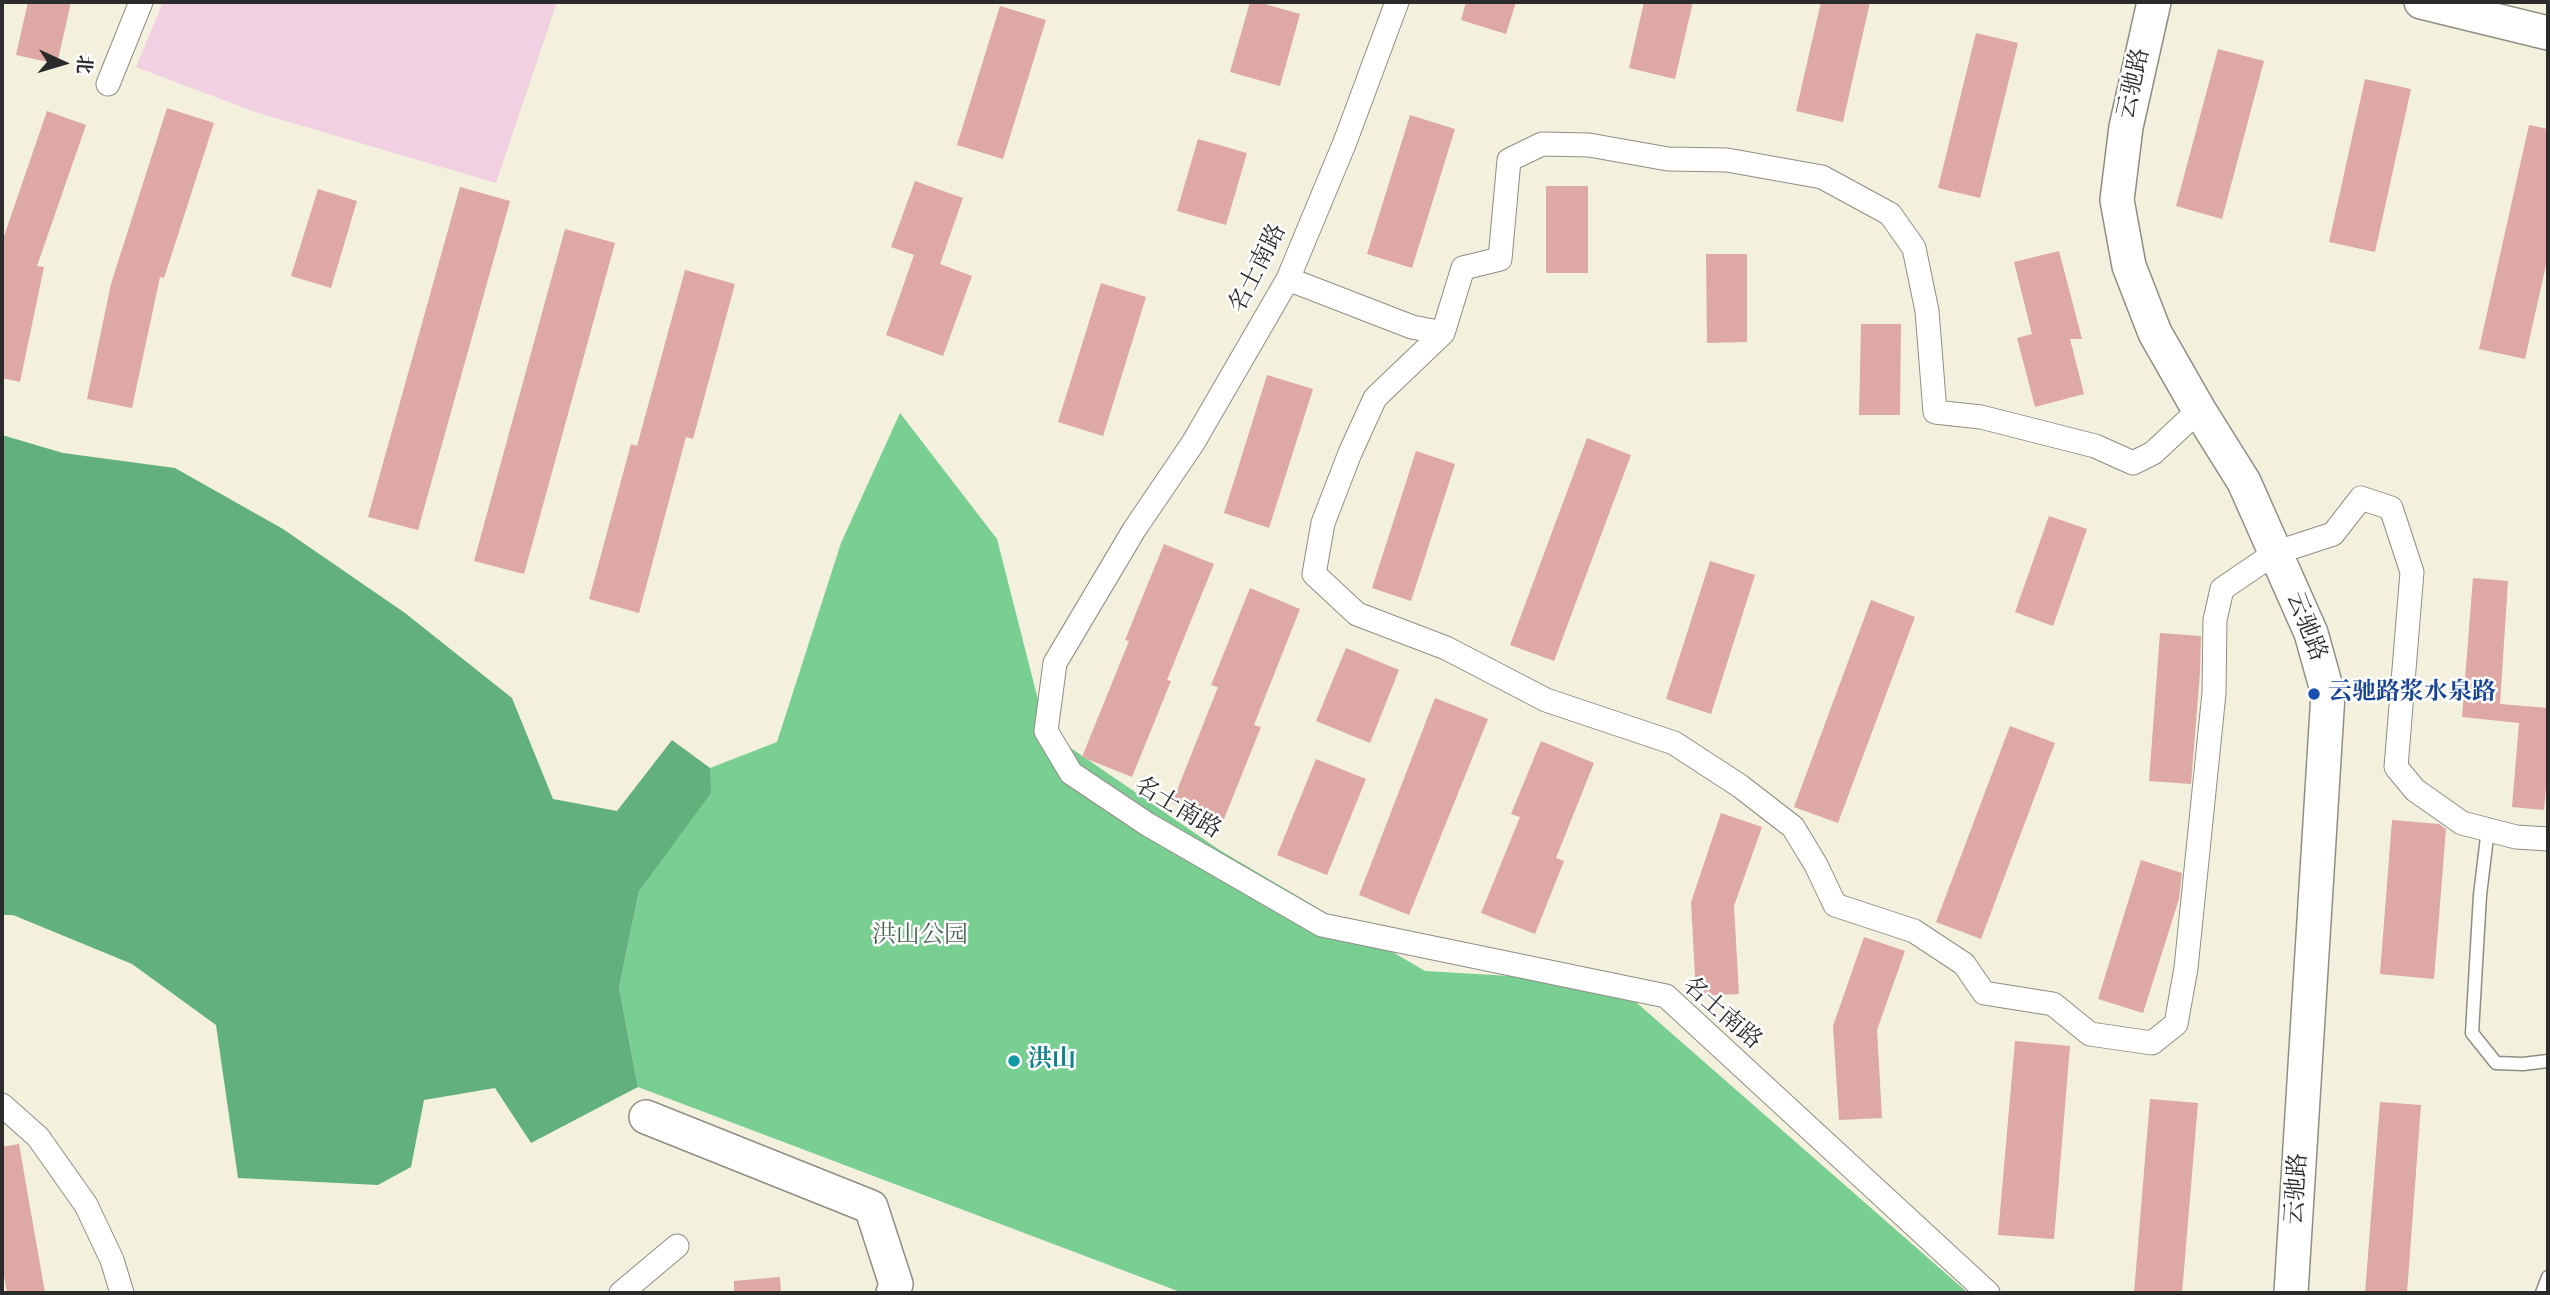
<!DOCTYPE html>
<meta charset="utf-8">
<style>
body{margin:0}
#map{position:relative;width:2550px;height:1295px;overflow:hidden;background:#f3f0de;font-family:"IM FELL Double Pica","Noto Serif SC",serif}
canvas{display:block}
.frame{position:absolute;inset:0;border:4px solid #2b2b2b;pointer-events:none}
.north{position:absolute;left:28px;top:28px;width:70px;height:70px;-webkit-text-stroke:5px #fff;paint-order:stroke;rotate:94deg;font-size:19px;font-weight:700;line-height:28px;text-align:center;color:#2b2b2b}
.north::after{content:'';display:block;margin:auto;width:24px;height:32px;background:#2b2b2b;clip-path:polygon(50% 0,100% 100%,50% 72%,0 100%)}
</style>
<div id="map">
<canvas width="2550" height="1295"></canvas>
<div class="frame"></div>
<div class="north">北</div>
</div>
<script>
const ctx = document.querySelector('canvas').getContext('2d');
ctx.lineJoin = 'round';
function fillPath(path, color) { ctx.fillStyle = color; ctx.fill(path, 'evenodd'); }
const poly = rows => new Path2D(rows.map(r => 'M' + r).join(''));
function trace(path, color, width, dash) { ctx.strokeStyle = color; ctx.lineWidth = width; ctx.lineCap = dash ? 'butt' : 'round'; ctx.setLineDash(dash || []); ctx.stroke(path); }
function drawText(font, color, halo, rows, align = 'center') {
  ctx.font = font + ' "IM FELL Double Pica","Noto Serif SC",serif'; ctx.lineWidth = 5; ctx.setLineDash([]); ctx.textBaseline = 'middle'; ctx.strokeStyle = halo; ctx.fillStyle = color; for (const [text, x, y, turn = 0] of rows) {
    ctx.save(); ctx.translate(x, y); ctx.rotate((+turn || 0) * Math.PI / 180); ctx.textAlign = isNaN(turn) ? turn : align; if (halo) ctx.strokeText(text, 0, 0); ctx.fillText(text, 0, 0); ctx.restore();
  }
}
fillPath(poly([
 [163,2,557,2,496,183,255,112,136,67]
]), '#f1d0e2');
fillPath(poly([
 [900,413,997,539,1046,731,1221,851,1425,971,1613,982,1968,1293,1183,1293,638,1087,619,988,639,891,710,768,777,742,841,543]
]), '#79ce92');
fillPath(poly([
 [2,435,63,453,175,468,283,529,405,613,512,698,553,799,617,811,672,740,710,768,711,793,639,891,619,988,638,1087,531,1143,495,1088,424,1100,411,1167,378,1185,238,1178,216,1025,132,964,13,915,2,915]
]), '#62b17c');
fillPath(poly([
 [28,2,71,2,57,64,16,55],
 [1250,2,1258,2,1300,14,1280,86,1230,72],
 [1466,2,1516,2,1506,34,1461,20],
 [1644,2,1693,2,1675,79,1629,68],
 [1821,2,1870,2,1843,122,1796,111],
 [1000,6,1046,20,1003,159,957,145],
 [1976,33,2018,43,1980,198,1938,188],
 [2218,49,2264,61,2222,219,2176,206],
 [2365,79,2411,89,2375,252,2329,242],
 [167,108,214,123,164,278,160,277,132,408,87,399,111,284],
 [47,111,86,125,37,266,44,267,20,382,2,378,2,242],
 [1410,115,1455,129,1412,268,1367,254],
 [2529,125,2548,129,2548,256,2525,359,2479,349],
 [1198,139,1247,153,1226,225,1177,211],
 [915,181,963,198,940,264,972,276,943,356,886,335,914,255,891,247],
 [1546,186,1588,186,1588,273,1546,273],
 [460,187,510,201,418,530,368,517],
 [318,189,357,201,331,288,291,276],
 [565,229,615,243,524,574,474,561],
 [2059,251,2082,339,2070,339,2084,394,2035,407,2017,338,2032,334,2014,262],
 [1706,254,1747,254,1747,342,1707,343],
 [685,270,735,284,693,439,686,437,639,613,589,599,631,444,637,446],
 [1101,283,1146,297,1103,436,1058,422],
 [1861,324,1901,324,1900,415,1859,415],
 [1267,375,1313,389,1269,528,1224,513],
 [1587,438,1631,455,1554,661,1510,645],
 [1416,451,1455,464,1411,601,1372,588],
 [2049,516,2087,529,2053,626,2015,612],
 [1164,544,1214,564,1167,680,1171,681,1132,777,1082,757,1129,641,1125,640],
 [1710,561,1755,575,1711,714,1666,699],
 [2473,578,2508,581,2500,704,2548,708,2548,764,2544,810,2512,807,2519,723,2462,717],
 [1250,588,1300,609,1254,725,1261,727,1222,824,1172,803,1218,687,1211,685],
 [1871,600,1915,617,1838,823,1794,807],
 [2160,633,2201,636,2200,672,2191,784,2149,781],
 [1346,648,1399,670,1370,743,1316,721],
 [1435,698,1488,719,1409,915,1359,895],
 [2010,726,2055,743,1981,939,1936,922],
 [1541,741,1594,763,1556,858,1564,861,1535,934,1481,913,1520,817,1511,814],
 [1316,759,1366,779,1327,875,1277,855],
 [1721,813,1762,827,1734,906,1739,994,1696,996,1691,902],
 [2392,820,2439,824,2446,829,2434,979,2380,974],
 [2141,860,2182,873,2179,899,2143,1013,2098,999],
 [1864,937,1905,951,1877,1030,1882,1118,1839,1120,1833,1026],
 [2015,1041,2070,1046,2054,1239,1998,1235],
 [2150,1099,2198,1103,2182,1293,2134,1293],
 [2380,1102,2421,1105,2407,1293,2365,1293],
 [19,1144,45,1293,7,1293,2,1265,2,1147],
 [780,1277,781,1293,734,1293,734,1281]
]), '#dea8a5');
const lane = poly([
 [2488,829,2480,895,2472,1033,2496,1063,2523,1064,2548,1061],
 [2542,1293,2548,1277]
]);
const street = poly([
 [1397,2,1345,142,1288,279,1193,443,1134,530,1055,663,1046,731,1071,773,1147,824,1322,925,1666,996,1988,1293],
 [108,84,141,2],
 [1288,279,1412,327,1443,333,1463,268,1500,259,1509,160,1542,144,1589,145,1668,159,1727,160,1822,177,1890,214,1914,248,1927,311,1935,412,1981,417,2095,446,2133,463,2153,453,2199,410],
 [1443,333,1375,398,1350,453,1323,523,1314,574,1357,614,1446,648,1546,700,1674,743,1740,786,1793,827,1816,865,1835,905,1914,931,1964,964,1984,993,2053,1004,2090,1034,2152,1043,2176,1024,2186,968,2214,693,2215,620,2222,589,2275,553,2333,534,2361,498,2391,508,2412,572,2396,767,2415,790,2462,823,2516,837,2548,839],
 [2,1105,38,1137,86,1205,112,1260,122,1293],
 [621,1293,677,1246]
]);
const secondary = poly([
 [2154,2,2126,127,2117,200,2129,266,2155,333,2199,410,2244,482,2311,633,2328,694,2291,1293],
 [2421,2,2548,33],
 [646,1117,871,1207,896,1284,893,1293]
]);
trace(lane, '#8f8e84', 15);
trace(street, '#8f8e84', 25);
trace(secondary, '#8f8e84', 36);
trace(lane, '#fff', 12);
trace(street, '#fff', 23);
trace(secondary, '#fff', 33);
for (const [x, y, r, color] of [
 [2314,694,7,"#1a4fb4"],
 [1014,1061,7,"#0f9aa8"]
]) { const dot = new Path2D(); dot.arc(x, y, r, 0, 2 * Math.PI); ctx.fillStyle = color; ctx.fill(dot); trace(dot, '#fff', 2.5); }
drawText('24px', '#2b2b2b', '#fff', [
 ["云驰路",2135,84,-77],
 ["名士南路",1259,269,-63],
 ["云驰路",2305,627,69],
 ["名士南路",1177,809,31],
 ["名士南路",1721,1014,41],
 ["云驰路",2298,1189,-86]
]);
drawText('bold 24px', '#164399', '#fff', [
 ["云驰路浆水泉路",2328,694]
], 'left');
drawText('24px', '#46644f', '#fff', [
 ["洪山公园",920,937]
]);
drawText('bold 24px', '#0d838f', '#fff', [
 ["洪山",1028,1061]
], 'left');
</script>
